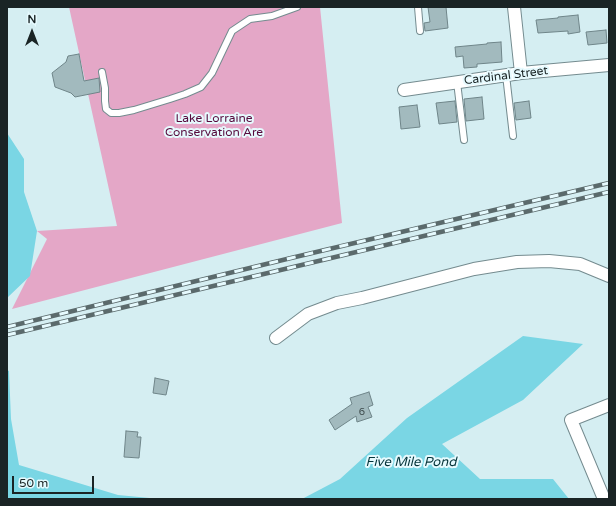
<!DOCTYPE html>
<style>
body{margin:0}
#map{position:relative;width:616px;height:506px;overflow:hidden;background:#d5eef2;font-family:"Varela Round",sans-serif}
canvas{display:block}
.frame{position:absolute;inset:0;border:8px solid #1a2425;pointer-events:none}
.north{position:absolute;left:12px;top:12px;width:40px;height:40px;-webkit-text-stroke:3px #e6fafe;paint-order:stroke;rotate:0deg;font-size:11px;font-weight:700;line-height:16px;text-align:center;color:#1a2425}
.north::after{content:'';display:block;margin:auto;width:14px;height:18px;background:#1a2425;clip-path:polygon(50% 0,100% 100%,50% 72%,0 100%)}
.scale{position:absolute;left:12px;top:476px;width:82px;height:18px;box-sizing:border-box;border:2px solid #1a2425;border-top:0;padding-left:5px;font-size:12px;line-height:14px;white-space:nowrap;color:#1a2425;-webkit-text-stroke:3px #e6fafe;paint-order:stroke}
</style>
<div id="map">
<canvas width="616" height="506"></canvas>
<div class="frame"></div>
<div class="north">N</div>
<div class="scale">50 m</div>
</div>
<script>
const ctx = document.querySelector('canvas').getContext('2d');
ctx.lineJoin = 'round';
function fillPath(path, color) { ctx.fillStyle = color; ctx.fill(path, 'evenodd'); }
const poly = rows => new Path2D(rows.map(r => 'M' + r).join(''));
function trace(path, color, width, dash) { ctx.strokeStyle = color; ctx.lineWidth = width; ctx.lineCap = dash ? 'butt' : 'round'; ctx.setLineDash(dash || []); ctx.stroke(path); }
function drawText(font, color, halo, rows, align = 'center') {
  ctx.font = font + ' "Varela Round",sans-serif'; ctx.lineWidth = 4; ctx.setLineDash([]); ctx.textBaseline = 'middle'; ctx.strokeStyle = halo; ctx.fillStyle = color; for (const [text, x, y, turn = 0] of rows) {
    ctx.save(); ctx.translate(x, y); ctx.rotate((+turn || 0) * Math.PI / 180); ctx.textAlign = isNaN(turn) ? turn : align; if (halo) ctx.strokeText(text, 0, 0); ctx.fillText(text, 0, 0); ctx.restore();
  }
}
fillPath(poly([
 [69,7,320,7,342,223,12,309,47,239,37,231,117,226]
]), '#e4a7c7');
fillPath(poly([
 [7,133,24,159,24,192,37,231,30,276,7,298],
 [523,336,583,344,523,400,442,444,480,479,553,479,569,499,302,499,340,479,407,418],
 [7,370,9,371,11,419,19,465,118,495,160,499,7,499]
]), '#7ad6e4');
const building = poly([
 [428,7,446,7,448,28,425,31,424,23,430,22,428,7],
 [578,15,580,32,568,34,568,31,538,33,536,20,558,18,558,17,578,15],
 [606,30,607,43,588,45,586,32,606,30],
 [501,42,502,62,477,64,477,67,464,68,463,56,456,57,455,47,487,44,487,43,501,42],
 [79,54,84,81,99,78,100,92,75,97,71,93,55,87,52,73,66,62,68,56,79,54],
 [482,97,484,119,466,121,464,99,482,97],
 [455,101,457,122,439,124,436,103,455,101],
 [529,101,531,118,516,120,514,103,529,101],
 [417,105,420,127,401,129,399,107,417,105],
 [155,378,169,381,166,395,153,393,155,378],
 [369,392,373,405,368,407,372,417,357,422,356,416,335,430,329,420,352,404,350,398,369,392],
 [126,431,138,432,137,437,141,437,139,458,124,457,126,431]
]);
fillPath(building, '#a2babe');
trace(building, '#6f8589', 1);
const service = poly([
 [418,7,420,31],
 [102,72,105,88,105,101,106,109,111,113,119,113,134,110,170,99,185,94,201,87,212,73,232,31,250,19,272,16,297,7],
 [506,75,513,136],
 [457,82,464,140]
]);
const minor = poly([
 [514,7,521,73],
 [404,90,521,73,609,65],
 [276,338,308,314,337,303,362,298,474,269,517,262,549,261,580,264,609,276],
 [604,499,571,420,609,405]
]);
trace(service, '#748b8f', 8);
trace(minor, '#748b8f', 14);
trace(service, '#fff', 6);
trace(minor, '#fff', 12);
const rail = poly([
 [7,327,291,258,609,183],
 [7,335,609,192]
]);
trace(rail, '#5b6a6c', 4.5);
trace(rail, '#e6fafe', 3, [9]);
drawText('10px', '#3c4a4b', null, [
 ["6",362,412]
]);
drawText('12px', '#1a2425', '#e6fafe', [
 ["Cardinal Street",506,76,-7]
]);
drawText('12px', '#56093c', '#e6fafe', [
 ["Lake Lorraine",214,119],
 ["Conservation Are",214,133]
]);
drawText('italic 13px', '#043339', '#e6fafe', [
 ["Five Mile Pond",411,463]
]);
</script>
